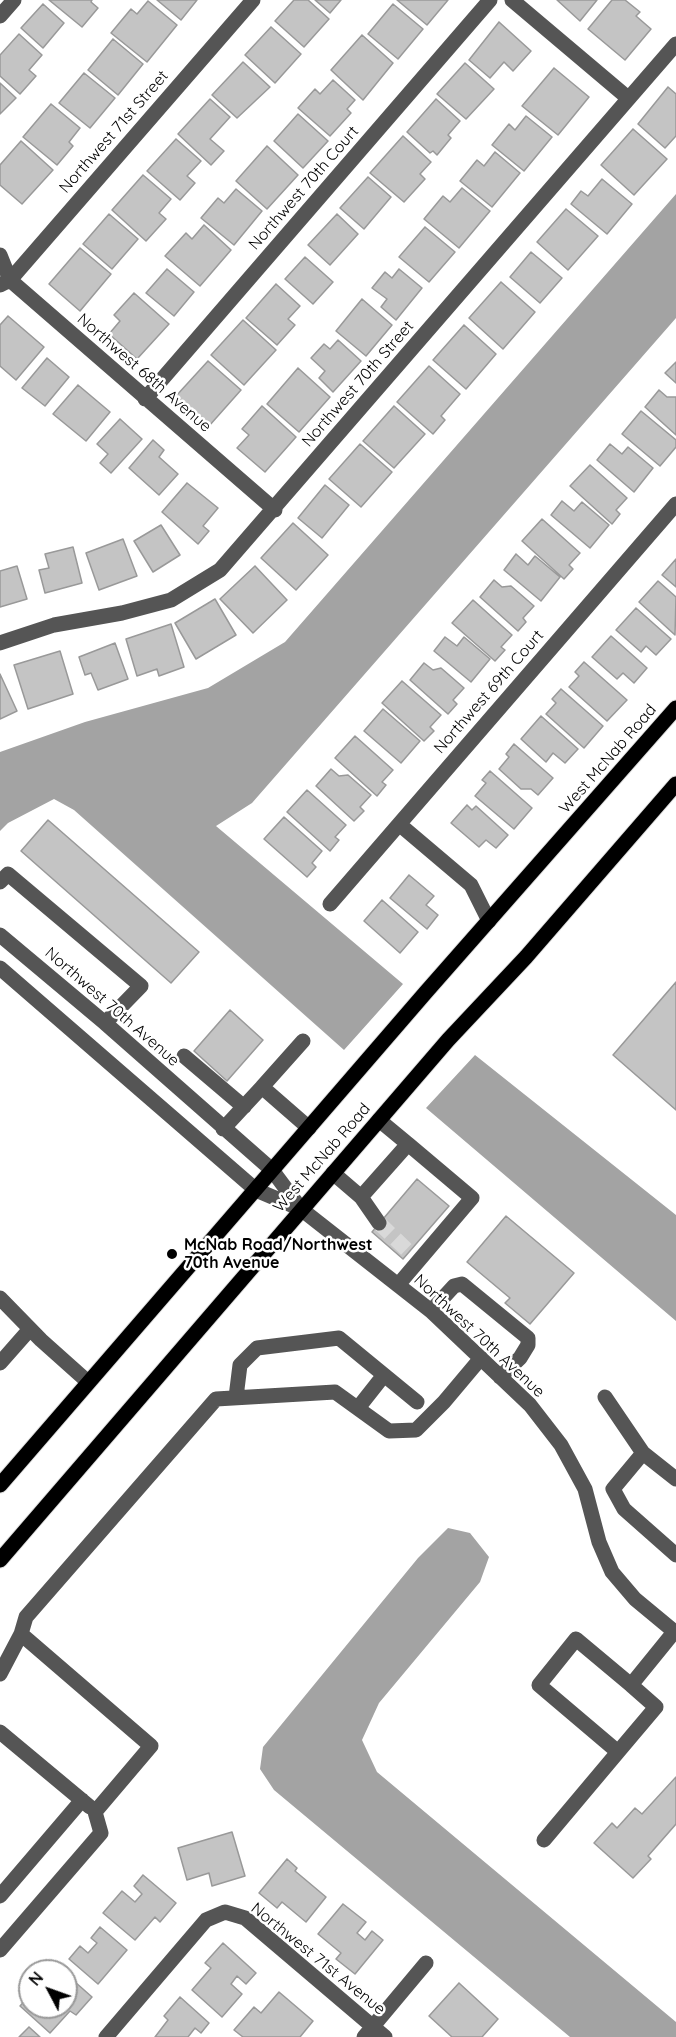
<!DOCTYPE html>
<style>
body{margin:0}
#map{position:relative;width:676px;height:2037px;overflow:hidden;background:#fff;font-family:Quicksand,sans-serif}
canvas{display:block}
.north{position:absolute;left:18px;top:1959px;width:60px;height:60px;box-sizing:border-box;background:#fff;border:2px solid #999;border-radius:50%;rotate:311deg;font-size:16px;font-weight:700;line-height:24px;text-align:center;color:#000}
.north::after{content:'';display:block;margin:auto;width:21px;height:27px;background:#000;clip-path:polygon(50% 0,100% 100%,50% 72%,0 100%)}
</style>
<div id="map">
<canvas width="676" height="2037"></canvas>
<div class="north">N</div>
</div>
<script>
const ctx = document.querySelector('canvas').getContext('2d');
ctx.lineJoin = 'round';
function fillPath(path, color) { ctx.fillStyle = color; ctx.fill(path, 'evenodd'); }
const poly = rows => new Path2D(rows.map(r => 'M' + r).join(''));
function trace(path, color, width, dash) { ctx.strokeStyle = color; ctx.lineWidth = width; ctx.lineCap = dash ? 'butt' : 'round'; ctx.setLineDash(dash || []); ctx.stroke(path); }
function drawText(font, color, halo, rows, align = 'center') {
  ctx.font = font + ' Quicksand,sans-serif'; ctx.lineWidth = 5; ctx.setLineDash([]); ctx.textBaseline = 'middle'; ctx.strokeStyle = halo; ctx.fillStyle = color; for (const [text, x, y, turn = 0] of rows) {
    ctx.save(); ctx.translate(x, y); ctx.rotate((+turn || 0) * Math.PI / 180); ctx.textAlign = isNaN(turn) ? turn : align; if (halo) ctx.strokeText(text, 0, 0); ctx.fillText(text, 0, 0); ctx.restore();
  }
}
fillPath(poly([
 [676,194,676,318,252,803,216,826,403,984,344,1050,74,810,54,799,8,823,0,831,0,752,85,722,208,688,285,642],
 [475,1055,676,1215,676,1321,426,1108],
 [448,1528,470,1533,489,1557,480,1582,379,1703,362,1740,377,1772,676,2022,676,2037,570,2037,274,1790,260,1769,263,1747,418,1558]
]), '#a3a3a3');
const building = poly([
 [49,0,92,0,91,2,98,8,82,27,49,0],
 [157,0,197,0,181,20,157,0],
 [294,0,308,0,329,19,304,47,275,21,294,0],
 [315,0,341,0,330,13,315,0],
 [397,0,448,0,427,25,397,0],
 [557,0,597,0,580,21,557,0],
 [612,0,625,0,640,12,636,16,651,29,625,60,588,29,612,0],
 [148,1,177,25,147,62,111,33,131,9,137,14,148,1],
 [43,4,64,23,43,48,21,28,43,4],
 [393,4,423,29,398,59,368,34,393,4],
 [499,22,531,51,513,71,504,62,490,78,469,60,499,22],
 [271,27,301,54,275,83,245,55,271,27],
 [19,34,42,55,29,70,36,76,20,94,0,76,0,55,19,34],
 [362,35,393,63,363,100,331,70,362,35],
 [113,39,143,64,118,95,88,70,113,39],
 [243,62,270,87,237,118,212,95,243,62],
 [465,63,494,89,466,119,437,94,465,63],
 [554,68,589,97,558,135,522,106,554,68],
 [84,73,115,98,90,128,59,103,84,73],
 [333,80,355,100,347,109,351,113,330,136,298,108,315,89,320,94,333,80],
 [0,83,16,98,0,114,0,83],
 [668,87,676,94,676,136,665,148,638,124,668,87],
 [210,99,230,117,210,139,224,151,211,165,178,134,210,99],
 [436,99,460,121,448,135,451,138,437,155,433,151,430,153,407,132,436,99],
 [51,104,80,128,69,142,73,146,57,165,23,137,51,104],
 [298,114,328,141,303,168,274,141,298,114],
 [526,116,552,137,524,171,492,145,509,124,515,130,526,116],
 [633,129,667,159,634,195,601,165,633,129],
 [403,136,431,162,420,174,425,179,404,202,370,173,403,136],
 [176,139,201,161,187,176,195,183,180,200,147,171,176,139],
 [21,141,53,170,22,204,0,185,0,165,21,141],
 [267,146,298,175,267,209,236,181,267,146],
 [495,152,520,173,492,207,460,181,477,160,484,166,495,152],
 [143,175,171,199,159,213,166,219,146,241,112,210,143,175],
 [368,177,391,197,364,229,340,208,368,177],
 [602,179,632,204,607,234,571,204,581,191,588,196,602,179],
 [462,188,490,211,459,248,424,219,443,196,450,202,462,188],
 [236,189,262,211,234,245,201,218,218,198,224,203,236,189],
 [566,209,598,236,568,270,537,242,566,209],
 [109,214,138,239,112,269,83,244,109,214],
 [337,214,358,234,330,265,308,245,337,214],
 [204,225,231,250,200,286,165,256,186,233,192,239,204,225],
 [425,227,455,252,429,282,399,257,425,227],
 [80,248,111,274,80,311,49,284,80,248],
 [531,252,562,278,540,303,510,277,531,252],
 [305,257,333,282,313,304,285,279,305,257],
 [167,269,194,292,174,316,146,293,167,269],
 [399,269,422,288,396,320,381,307,387,299,372,288,385,272,392,278,399,269],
 [501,282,535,312,503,349,469,318,501,282],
 [276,284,300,306,288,319,295,325,277,345,246,318,276,284],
 [134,293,169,324,137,359,109,334,120,321,114,315,134,293],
 [362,299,392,325,366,356,336,331,362,299],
 [8,316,44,347,16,380,0,366,0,325,8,316],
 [243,320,276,350,244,385,211,355,243,320],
 [464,325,496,354,466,389,433,360,464,325],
 [338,340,361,361,333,392,319,378,325,371,311,358,324,344,330,349,338,340],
 [47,358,69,377,45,406,22,388,47,358],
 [208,361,241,390,209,426,176,396,208,361],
 [676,362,676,383,665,373,676,362],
 [429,366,460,394,441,416,445,420,433,434,397,402,429,366],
 [298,368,330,397,299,432,267,404,298,368],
 [78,385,110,412,86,441,53,414,78,385],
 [659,390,667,397,676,397,676,435,645,407,659,390],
 [262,406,296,437,265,472,237,448,249,435,242,429,262,406],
 [394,406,425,434,394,468,363,441,394,406],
 [641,411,676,440,676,447,660,466,622,434,641,411],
 [120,419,142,439,111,473,100,463,108,454,97,444,120,419],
 [153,440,164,450,159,457,178,474,159,495,129,468,153,440],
 [360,444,392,472,361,507,329,479,360,444],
 [610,444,622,454,628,447,653,468,634,492,597,460,610,444],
 [590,465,627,498,616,510,620,514,612,524,570,486,590,465],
 [187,483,218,508,203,526,209,531,198,544,162,512,187,483],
 [325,485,349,505,322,538,298,518,325,485],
 [562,501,574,511,582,502,609,525,590,548,551,515,562,501],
 [542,519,580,553,569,565,573,569,564,579,522,541,542,519],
 [293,523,328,555,296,590,261,558,293,523],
 [161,525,180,555,153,572,134,541,161,525],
 [123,539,137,576,99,590,86,553,123,539],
 [73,547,82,583,45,593,39,570,49,568,45,554,73,547],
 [516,554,528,565,535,556,560,577,541,601,504,570,516,554],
 [676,559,676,587,662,575,676,559],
 [17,566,27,599,0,607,0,571,17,566],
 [255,566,287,600,253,633,220,599,255,566],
 [494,580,502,587,511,586,534,606,523,618,526,622,518,631,480,597,494,580],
 [658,581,676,597,675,635,639,602,658,581],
 [215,599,236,635,196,659,175,623,215,599],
 [473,600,512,635,501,647,505,650,495,661,452,623,473,600],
 [636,608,671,639,656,655,646,646,641,652,616,630,636,608],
 [171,624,184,667,159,676,157,669,137,676,126,639,171,624],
 [611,636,647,668,634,683,623,673,617,679,592,657,611,636],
 [445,637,457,646,464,637,490,659,471,682,434,651,445,637],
 [115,643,128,679,98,690,91,673,85,675,79,657,115,643],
 [60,651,73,694,28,709,14,665,60,651],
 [584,662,627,700,607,721,569,687,579,676,575,672,584,662],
 [424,663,433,670,441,668,464,688,453,700,457,704,448,714,410,680,424,663],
 [0,674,17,711,0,719,0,674],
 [402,681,441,715,430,727,434,731,424,741,382,703,402,681],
 [561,689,603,726,584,748,546,714,556,703,552,699,561,689],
 [383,709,420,741,401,763,364,731,383,709],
 [541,716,578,749,565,763,553,753,546,762,521,739,541,716],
 [355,736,393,770,382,782,386,785,377,796,335,758,355,736],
 [514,744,553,778,538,795,531,789,521,789,499,769,509,757,506,754,514,744],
 [331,769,339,776,348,775,371,795,360,807,364,811,354,821,316,786,331,769],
 [490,771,532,808,514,829,475,796,486,783,482,780,490,771],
 [307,790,346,825,335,837,339,840,330,851,287,812,307,790],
 [467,805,472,810,476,806,508,835,496,848,486,840,479,847,451,823,467,805],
 [284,817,322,851,312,863,316,867,307,877,264,839,284,817],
 [48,820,199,952,171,983,21,851,48,820],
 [409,875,434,896,426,905,438,915,427,929,390,898,409,875],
 [382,900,418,932,400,953,364,921,382,900],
 [676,982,676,1110,613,1055,676,982],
 [230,1010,263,1040,227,1081,194,1051,230,1010],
 [417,1179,449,1206,403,1259,372,1232,417,1179],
 [506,1216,574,1273,530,1324,505,1303,510,1298,467,1262,506,1216],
 [676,1777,676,1824,648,1856,651,1859,633,1878,594,1843,612,1823,617,1828,635,1808,642,1814,676,1777],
 [232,1832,245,1876,212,1886,209,1873,187,1880,178,1848,232,1832],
 [287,1859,297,1868,295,1871,326,1897,306,1922,282,1902,277,1908,259,1893,287,1859],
 [143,1875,176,1903,160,1922,155,1917,135,1940,103,1913,122,1891,135,1902,142,1894,134,1886,143,1875],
 [343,1904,366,1922,357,1933,365,1940,372,1931,383,1940,355,1974,336,1959,341,1953,318,1934,343,1904],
 [100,1927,127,1950,98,1984,69,1959,80,1946,88,1953,97,1943,91,1938,100,1927],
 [223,1943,256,1973,246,1984,237,1976,231,1984,242,1994,222,2017,192,1990,211,1968,205,1963,223,1943],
 [66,1974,92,1997,76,2015,70,2011,50,2033,20,2006,30,1995,30,2007,66,2007,66,1974],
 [459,1983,498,2019,482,2037,452,2037,429,2016,459,1983],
 [279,1992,313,2021,300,2037,243,2037,234,2030,254,2007,261,2013,279,1992],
 [180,1997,209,2023,201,2033,195,2028,188,2037,155,2037,168,2020,164,2016,180,1997],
 [29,2027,40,2037,19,2037,29,2027]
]);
fillPath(building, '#c4c4c4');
trace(building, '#999', 1.5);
trace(poly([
 [379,1223,409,1252]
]), '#d9d9d9', 15, [15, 8]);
const major = poly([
 [0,1485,426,992,676,708],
 [0,1560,448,1040,526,957,676,784]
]);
trace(major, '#dbdbdb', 17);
trace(poly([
 [512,0,628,98],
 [0,16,14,0],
 [0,255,10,280,275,510],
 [0,285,10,280,253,0],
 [145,399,490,0],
 [0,643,54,625,122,613,171,600,220,570,676,44],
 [399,824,471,885,489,921],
 [0,882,8,874,141,986,105,1023],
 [330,904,676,504],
 [0,935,105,1023,272,1170,301,1209,431,1311,530,1405,561,1445,585,1489,599,1542,612,1572,635,1599,676,1633],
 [0,968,256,1190,301,1209],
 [303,1041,262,1087,309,1128],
 [184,1056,244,1107],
 [379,1120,408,1144],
 [223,1129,262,1087],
 [333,1173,361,1197,379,1223],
 [361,1197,408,1144,472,1198,398,1285],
 [0,1298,41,1340,88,1382],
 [431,1311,454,1286,462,1284,528,1338,528,1345,520,1358,500,1377],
 [0,1363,30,1329],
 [236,1397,240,1365,257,1348,339,1338,417,1402],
 [605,1397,643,1453,676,1479],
 [358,1408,384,1375],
 [643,1453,613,1489,624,1509,676,1555],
 [0,1674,21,1634],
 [0,1732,90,1807],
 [618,1752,656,1707,631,1685],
 [544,1840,618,1752,539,1685,576,1639,631,1685,674,1632],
 [0,1896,82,1800],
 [0,1950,101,1833,95,1812,151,1746,21,1634,26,1617,216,1399,335,1392,389,1431,416,1430,444,1402,481,1358],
 [106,2037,206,1920,225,1912,245,1918,385,2037],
 [364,2037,426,1963]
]), '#555', 15);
trace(major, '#000', 15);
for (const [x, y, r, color] of [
 [172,1254,6,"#000"]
]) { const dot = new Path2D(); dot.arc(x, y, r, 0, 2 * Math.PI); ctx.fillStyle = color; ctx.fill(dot); trace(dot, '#fff', 2); }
drawText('16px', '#000', '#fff', [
 ["Northwest 71st Street",114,132,-49],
 ["Northwest 70th Court",304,188,-49],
 ["Northwest 68th Avenue",144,373,41],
 ["Northwest 70th Street",358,384,-49],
 ["Northwest 69th Court",489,692,-49],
 ["West McNab Road",608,759,-49],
 ["Northwest 70th Avenue",112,1007,41],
 ["West McNab Road",322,1158,-49],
 ["Northwest 70th Avenue",479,1336,43],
 ["Northwest 71st Avenue",318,1959,39]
]);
drawText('bold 16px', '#000', '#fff', [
 ["McNab Road/Northwest",184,1245],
 ["70th Avenue",184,1263]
], 'left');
</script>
